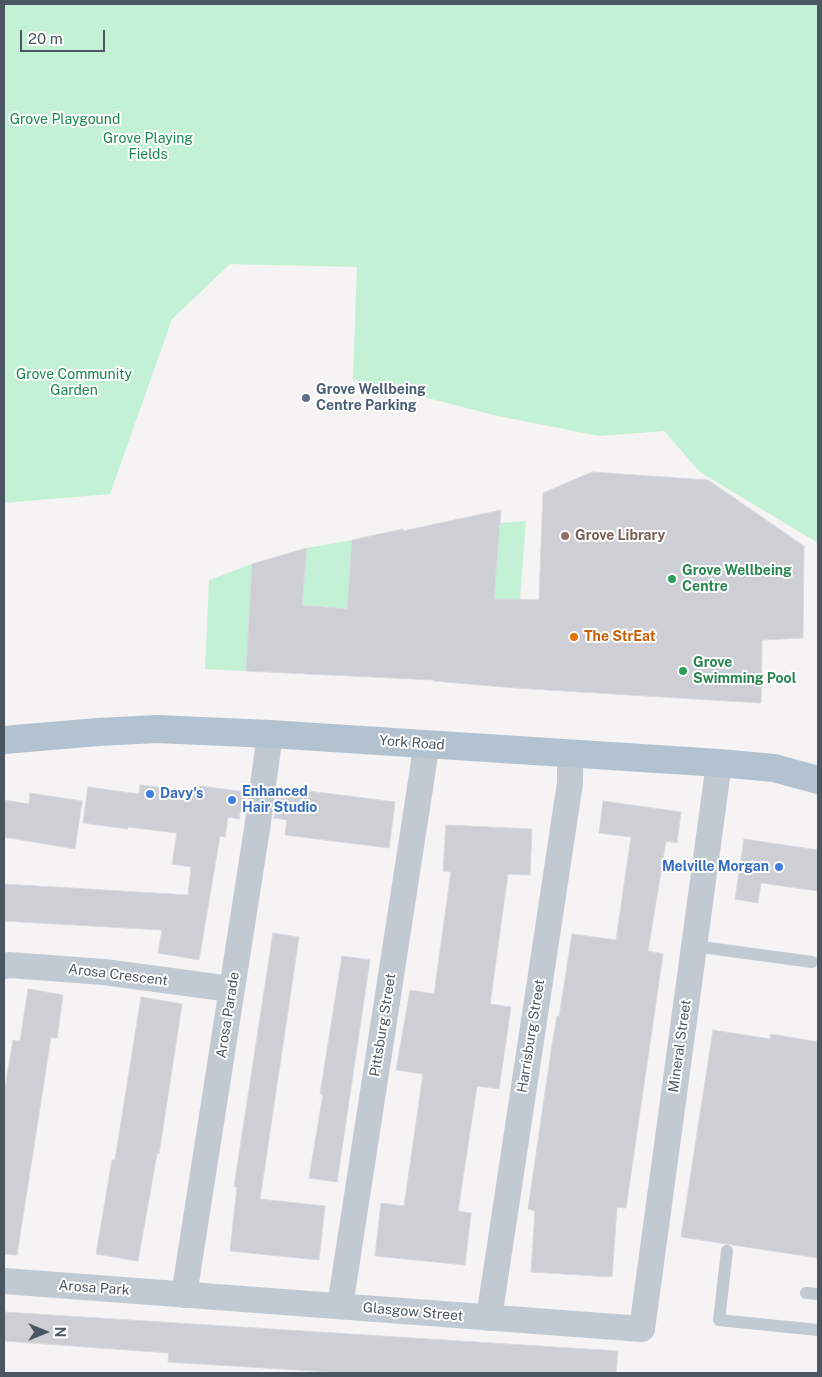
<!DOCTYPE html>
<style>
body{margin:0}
#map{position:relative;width:822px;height:1377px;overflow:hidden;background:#f5f3f3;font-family:"Public Sans",sans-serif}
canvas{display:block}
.frame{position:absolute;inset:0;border:5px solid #4a5661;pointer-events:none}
.north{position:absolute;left:20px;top:1307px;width:50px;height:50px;-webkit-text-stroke:4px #fff;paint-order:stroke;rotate:90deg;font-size:14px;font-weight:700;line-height:20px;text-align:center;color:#4a5661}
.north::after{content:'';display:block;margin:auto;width:18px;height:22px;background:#4a5661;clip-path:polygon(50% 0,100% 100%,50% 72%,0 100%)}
.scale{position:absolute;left:20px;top:30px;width:85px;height:22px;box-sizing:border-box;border:2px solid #4a5661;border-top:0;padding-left:6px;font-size:15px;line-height:18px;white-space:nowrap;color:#4a5661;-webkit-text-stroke:4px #fff;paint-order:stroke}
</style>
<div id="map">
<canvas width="822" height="1377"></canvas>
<div class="frame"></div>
<div class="north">N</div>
<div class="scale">20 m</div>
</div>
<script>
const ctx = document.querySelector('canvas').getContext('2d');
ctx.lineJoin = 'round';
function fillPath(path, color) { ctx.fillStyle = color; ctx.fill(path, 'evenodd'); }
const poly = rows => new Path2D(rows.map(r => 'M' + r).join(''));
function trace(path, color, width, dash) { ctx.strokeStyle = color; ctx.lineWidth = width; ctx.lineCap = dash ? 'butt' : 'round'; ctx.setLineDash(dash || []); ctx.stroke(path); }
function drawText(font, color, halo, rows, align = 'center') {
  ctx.font = font + ' "Public Sans",sans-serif'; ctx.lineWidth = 4; ctx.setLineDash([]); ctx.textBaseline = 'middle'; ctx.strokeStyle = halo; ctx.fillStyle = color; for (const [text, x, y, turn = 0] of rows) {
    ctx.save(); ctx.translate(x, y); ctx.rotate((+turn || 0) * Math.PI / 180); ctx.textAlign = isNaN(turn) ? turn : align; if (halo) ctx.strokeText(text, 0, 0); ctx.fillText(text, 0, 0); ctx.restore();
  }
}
fillPath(poly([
 [4,4,818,4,818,543,700,472,664,431,599,436,498,416,353,379,357,267,230,264,172,319,110,494,4,503],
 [526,521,520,599,494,599,500,523],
 [352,540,347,609,302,605,307,548],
 [252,564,246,671,205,669,209,580]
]), '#c3f1d5');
const building = poly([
 [592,472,708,480,804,546,803,638,762,640,761,703,515,688,434,681,434,680,246,671,252,564,307,548,302,605,347,609,352,540,403,529,403,531,501,510,494,599,539,600,543,493,592,472],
 [140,785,199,792,200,786,247,792,244,813,240,812,239,819,228,817,225,837,220,836,199,960,158,953,162,930,4,921,4,884,188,895,191,867,172,864,177,833,128,827,128,829,83,823,88,787,139,794,140,785],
 [285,788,395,802,389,848,285,835,287,820,274,818,277,796,284,797,285,788],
 [30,793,82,801,75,849,4,837,4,800,29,804,30,793],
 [603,801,681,812,677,843,666,841,648,951,663,954,626,1208,617,1207,612,1277,531,1272,535,1211,528,1209,552,1045,557,1016,559,1017,572,934,616,940,631,837,599,833,603,801],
 [446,825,532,829,530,875,508,874,490,1004,511,1007,499,1089,477,1086,458,1211,471,1213,465,1265,375,1256,381,1203,404,1206,423,1074,396,1070,410,990,434,994,451,872,443,871,446,825],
 [744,839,818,850,818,891,761,883,758,903,735,899,744,839],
 [273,933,299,937,260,1199,325,1206,319,1260,230,1251,237,1187,234,1187,273,933],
 [342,956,370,960,337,1182,309,1178,323,1094,320,1094,342,956],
 [28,989,63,995,57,1038,51,1037,17,1255,4,1254,4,1094,13,1040,20,1041,28,989],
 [141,997,182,1004,159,1154,157,1154,138,1261,96,1254,112,1160,115,1160,141,997],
 [713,1030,770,1039,771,1034,818,1042,818,1258,681,1237,713,1030],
 [4,1312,618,1351,616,1373,346,1373,168,1362,169,1353,4,1341,4,1312]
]);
fillPath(building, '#cdcfd5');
trace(building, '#d7d9de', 1);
trace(poly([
 [694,946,812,962],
 [727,1251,719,1320,818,1330],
 [806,1293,818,1294]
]), '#c1cad2', 12);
trace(poly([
 [4,966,9,965,104,972,231,989],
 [4,1281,642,1329,719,763],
 [184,1295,257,829,270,734],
 [340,1306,424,762,424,744],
 [489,1318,570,783,570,753]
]), '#c1cad2', 26);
trace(poly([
 [4,740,98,732,157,729,270,734,719,763,774,768,818,780]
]), '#b3c2d1', 28);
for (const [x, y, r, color] of [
 [306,398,5,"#5c6f8a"],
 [565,536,5,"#8d6e63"],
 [672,579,5,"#2e9e5b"],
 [574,637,5,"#e8710a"],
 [683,671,5,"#2e9e5b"],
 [150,794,5,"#3f7fe0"],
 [232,800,5,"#3f7fe0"],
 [779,867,5,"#3f7fe0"]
]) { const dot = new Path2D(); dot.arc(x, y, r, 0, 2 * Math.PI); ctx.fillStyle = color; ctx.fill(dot); trace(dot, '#fff', 2); }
drawText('14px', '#17864f', '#fff', [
 ["Grove Playgound",65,120],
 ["Grove Playing",148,139],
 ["Fields",148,155],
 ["Grove Community",74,375],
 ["Garden",74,391]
]);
drawText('bold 14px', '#4e5e75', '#fff', [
 ["Grove Wellbeing",316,390],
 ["Centre Parking",316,406]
], 'left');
drawText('bold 14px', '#785e54', '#fff', [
 ["Grove Library",575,536]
], 'left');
drawText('bold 14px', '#27864d', '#fff', [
 ["Grove Wellbeing",682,571],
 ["Centre",682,587],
 ["Grove",693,663],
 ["Swimming Pool",693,679]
], 'left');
drawText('bold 14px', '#c56008', '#fff', [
 ["The StrEat",584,637]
], 'left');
drawText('14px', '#4a5661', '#fff', [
 ["York Road",412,743,4],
 ["Arosa Crescent",118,975,7],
 ["Arosa Parade",228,1015,-81],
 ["Pittsburg Street",383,1025,-81],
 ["Harrisburg Street",531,1036,-81],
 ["Mineral Street",680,1046,-82],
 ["Arosa Park",94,1288,4],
 ["Glasgow Street",413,1312,5]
]);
drawText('bold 14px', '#366cbe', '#fff', [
 ["Enhanced",242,792],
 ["Hair Studio",242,808],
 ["Davy's",160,794],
 ["Melville Morgan",769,867,"right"]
], 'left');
</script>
